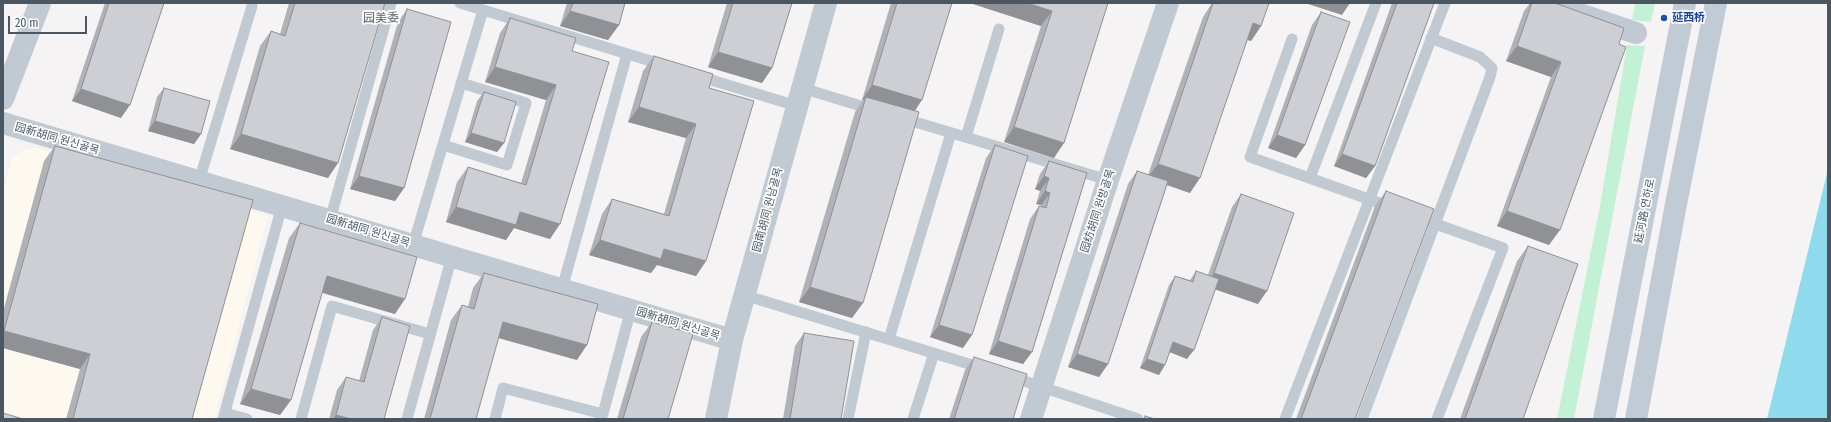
<!DOCTYPE html>
<meta charset="utf-8">
<style>
body{margin:0}
#map{position:relative;width:1831px;height:422px;overflow:hidden;background:#f5f3f3;font-family:"Fira Sans Condensed",sans-serif}
canvas{display:block}
.frame{position:absolute;inset:0;border:4px solid #4a5661;pointer-events:none}
.scale{position:absolute;left:8px;top:16px;width:79px;height:18px;box-sizing:border-box;border:2px solid #4a5661;border-top:0;padding-left:5px;font-size:12px;line-height:14px;white-space:nowrap;color:#4a5661;-webkit-text-stroke:3px #fff;paint-order:stroke}
</style>
<div id="map">
<canvas width="1831" height="422"></canvas>
<div class="frame"></div>
<div class="scale">20 m</div>
</div>
<script>
const ctx = document.querySelector('canvas').getContext('2d');
ctx.lineJoin = 'round';
function fillPath(path, color) { ctx.fillStyle = color; ctx.fill(path, 'evenodd'); }
const poly = rows => new Path2D(rows.map(r => 'M' + r).join(''));
function trace(path, color, width, dash) { ctx.strokeStyle = color; ctx.lineWidth = width; ctx.lineCap = dash ? 'butt' : 'round'; ctx.setLineDash(dash || []); ctx.stroke(path); }
function drawText(font, color, halo, rows, align = 'center') {
  ctx.font = font + ' "Fira Sans Condensed","Noto Sans SC","Noto Sans KR",sans-serif'; ctx.lineWidth = 3.5; ctx.setLineDash([]); ctx.textBaseline = 'middle'; ctx.strokeStyle = halo; ctx.fillStyle = color; for (const [text, x, y, turn = 0] of rows) {
    ctx.save(); ctx.translate(x, y); ctx.rotate((+turn || 0) * Math.PI / 180); ctx.textAlign = isNaN(turn) ? turn : align; if (halo) ctx.strokeText(text, 0, 0); ctx.fillText(text, 0, 0); ctx.restore();
  }
}
fillPath(poly([
 [35,148,268,216,214,419,3,419,3,189,13,158,23,150]
]), '#fdf9ef');
fillPath(poly([
 [1635,3,1655,3,1651,22,1632,20],
 [1627,45,1645,46,1574,419,1557,419,1600,206]
]), '#c3f1d5');
fillPath(poly([
 [1828,169,1828,419,1767,419]
]), '#90daee');
trace(poly([
 [460,3,664,65],
 [1292,39,1250,157,1391,207],
 [698,76,797,106],
 [802,88,874,110],
 [902,118,1108,180],
 [966,137,999,29],
 [443,145,507,165,526,103,461,83],
 [1310,178,1376,3],
 [199,181,252,6],
 [1416,217,1503,248,1437,419],
 [330,220,391,3],
 [413,245,483,10],
 [562,289,627,54],
 [744,295,982,368],
 [889,339,951,133],
 [1012,377,1138,419],
 [225,413,247,419],
 [223,419,282,206],
 [301,419,332,306,430,334],
 [407,419,452,256],
 [495,419,503,388,603,414,631,309],
 [848,419,866,332],
 [913,419,934,353],
 [1285,419,1445,3],
 [1362,419,1490,77,1492,68,1480,57,1431,38]
]), '#c1cad2', 11);
trace(poly([
 [1547,3,1636,33],
 [3,123,732,340],
 [716,419,732,340,826,3],
 [1031,419,1108,180,1168,3]
]), '#c1cad2', 22);
trace(poly([
 [3,99,40,3]
]), '#c1cad2', 22);
trace(poly([
 [1604,419,1685,3],
 [1636,419,1676,204,1716,3]
]), '#c1cbd6', 22);
fillPath(poly([
 [105,3,164,3,121,118,72,101],
 [289,3,385,3,328,178,230,149,260,46,271,31,280,34],
 [567,3,625,3,619,25,608,40,560,26],
 [727,3,792,3,772,68,762,83,708,67],
 [891,3,952,3,915,111,852,318,799,302,855,112,863,100,862,100],
 [970,3,1108,3,1054,158,1004,142,1041,26],
 [1212,3,1269,3,1261,26,1251,41,1247,40,1190,193,1167,185,1108,364,1099,377,1068,367,1128,184,1137,171,1148,175,1203,17],
 [1392,3,1434,3,1375,166,1366,178,1334,166],
 [1530,3,1555,3,1624,28,1549,245,1497,226,1551,77,1506,61,1524,11],
 [407,9,404,188,395,201,350,189,398,22],
 [1321,12,1305,145,1296,158,1268,148,1312,25],
 [510,18,572,51,550,239,514,228,506,240,446,222,457,182,468,167,521,183,546,100,485,82,500,33],
 [654,56,709,88,706,261,696,276,657,265,651,273,589,255,602,214,612,199,664,214,686,138,628,122,643,71],
 [164,88,201,134,194,144,148,131,157,97],
 [484,92,504,143,497,152,465,142,477,101],
 [995,145,963,348,930,337,986,158],
 [55,146,192,419,66,419,80,369,3,348,3,312,44,161],
 [1049,161,1087,173,1032,352,1023,364,989,354,1030,219,1039,206,1041,207,1041,205,1036,204,1040,191,1035,189,1040,174],
 [1386,191,1355,419,1296,419,1375,206],
 [1241,194,1258,304,1215,289,1187,359,1170,352,1159,375,1140,368,1169,285,1175,276,1190,280,1196,271,1208,275,1232,207],
 [300,223,395,314,322,293,291,400,280,415,240,404,289,238],
 [1528,246,1523,419,1460,419,1517,261],
 [484,273,577,360,498,338,476,419,424,419,451,320,462,305,468,307,473,288],
 [382,317,384,419,329,419,337,390,346,377,359,381,373,330],
 [652,322,668,419,617,419,641,337],
 [804,333,841,419,783,419,795,346],
 [974,357,1013,419,949,419,965,370]
]), '#b0b2b7');
fillPath(poly([
 [970,3,1027,3,1052,11,1041,26],
 [1305,3,1350,3,1342,15],
 [570,11,619,25,608,40,560,26],
 [1253,23,1261,26,1251,41,1242,38],
 [1517,46,1561,62,1551,77,1506,61],
 [718,52,772,68,762,83,708,67],
 [495,67,556,85,546,100,485,82],
 [872,85,922,100,912,115,866,97,863,100,862,100],
 [81,89,130,105,121,118,72,101],
 [639,107,696,124,686,138,628,122],
 [155,121,201,134,194,144,148,131],
 [1014,127,1064,143,1054,158,1004,142],
 [471,133,504,143,497,152,465,142],
 [241,134,338,163,328,178,230,149],
 [1277,135,1305,145,1296,158,1268,148],
 [1342,154,1375,166,1366,178,1334,166],
 [1158,164,1200,178,1190,193,1147,178],
 [359,176,404,188,395,201,350,189],
 [1044,176,1049,178,1040,191,1035,189],
 [1045,191,1050,193,1041,205,1036,204],
 [456,207,520,212,560,224,550,239,514,228,506,240,446,222],
 [1507,211,1560,230,1549,245,1497,226],
 [600,240,664,249,706,261,696,276,657,265,651,273,589,255],
 [1214,273,1267,291,1258,304,1205,286],
 [327,276,405,299,395,314,317,291],
 [810,287,863,303,852,318,799,302],
 [503,322,587,345,577,360,492,336],
 [939,325,972,335,963,348,930,337],
 [4,331,90,354,80,369,3,348,3,333],
 [998,341,1032,352,1023,364,989,354],
 [1173,342,1194,350,1187,359,1167,351],
 [1077,354,1108,364,1099,377,1068,367],
 [1147,359,1165,365,1159,375,1140,368],
 [251,389,291,400,280,415,240,404],
 [336,415,351,419,333,419]
]), '#909195');
const building = poly([
 [109,3,164,3,130,105,81,89,109,3],
 [295,3,385,3,338,163,241,134,271,31,285,36,295,3],
 [573,3,625,3,619,25,570,11,573,3],
 [733,3,792,3,772,68,718,52,733,3],
 [897,3,952,3,922,100,872,85,897,3],
 [1027,3,1108,3,1064,143,1014,127,1052,11,1027,3],
 [1213,3,1218,4,1219,3,1269,3,1261,26,1253,23,1200,178,1158,164,1213,3],
 [1397,3,1434,3,1375,166,1342,154,1397,3],
 [1532,3,1555,3,1624,28,1619,44,1626,47,1560,230,1507,211,1561,62,1517,46,1532,3],
 [407,9,451,22,404,188,359,176,407,9],
 [1321,12,1350,22,1305,145,1277,135,1321,12],
 [510,18,576,38,572,51,609,62,560,224,520,212,516,225,456,207,468,167,526,185,556,85,495,67,510,18],
 [654,56,713,74,709,88,754,101,706,261,664,249,661,259,600,240,612,199,669,216,696,124,639,107,654,56],
 [164,88,210,101,201,134,155,121,164,88],
 [484,92,516,102,504,143,471,133,484,92],
 [866,97,919,112,863,303,810,287,866,97],
 [995,145,1028,156,972,335,939,325,995,145],
 [55,146,253,200,192,419,73,419,90,354,4,331,55,146],
 [1049,161,1087,173,1032,352,998,341,1039,206,1046,208,1050,193,1045,191,1049,178,1044,176,1049,161],
 [1137,171,1168,181,1108,364,1077,354,1137,171],
 [1386,191,1434,209,1355,419,1301,419,1386,191],
 [1241,194,1294,213,1267,291,1214,273,1241,194],
 [300,223,417,257,405,299,327,276,291,400,251,389,300,223],
 [1528,246,1578,264,1523,419,1465,419,1528,246],
 [1196,271,1219,279,1194,350,1173,342,1165,365,1147,359,1175,276,1193,282,1196,271],
 [484,273,598,304,587,345,503,322,476,419,430,419,462,305,474,309,484,273],
 [382,317,410,326,384,419,351,419,336,415,346,377,364,382,382,317],
 [652,322,693,334,668,419,623,419,652,322],
 [804,333,854,341,841,419,790,419,804,333],
 [974,357,1027,374,1013,419,954,419,974,357],
 [3,413,23,419,3,419,3,413],
 [1145,416,1155,419,1144,419,1145,416]
]);
fillPath(building, '#cdcfd5');
trace(building, '#909195', 1);
for (const [x, y, r, color] of [
 [1664,18,4,"#1a4fb4"]
]) { const dot = new Path2D(); dot.arc(x, y, r, 0, 2 * Math.PI); ctx.fillStyle = color; ctx.fill(dot); trace(dot, '#fff', 1.5); }
drawText('bold 11px', '#164399', '#fff', [
 ["延西桥",1672,18]
], 'left');
drawText('11px', '#4a5661', '#fff', [
 ["园新胡同 원신골목",57,139,16],
 ["园南胡同 원남골목",768,210,-75],
 ["园纺胡同 원방골목",1098,211,-72],
 ["延河路 연하로",1645,211,-79],
 ["园新胡同 원신골목",368,231,17],
 ["园新胡同 원신골목",678,324,17]
]);
drawText('12px', '#5f6368', '#fff', [
 ["园美委",381,19]
]);
</script>
